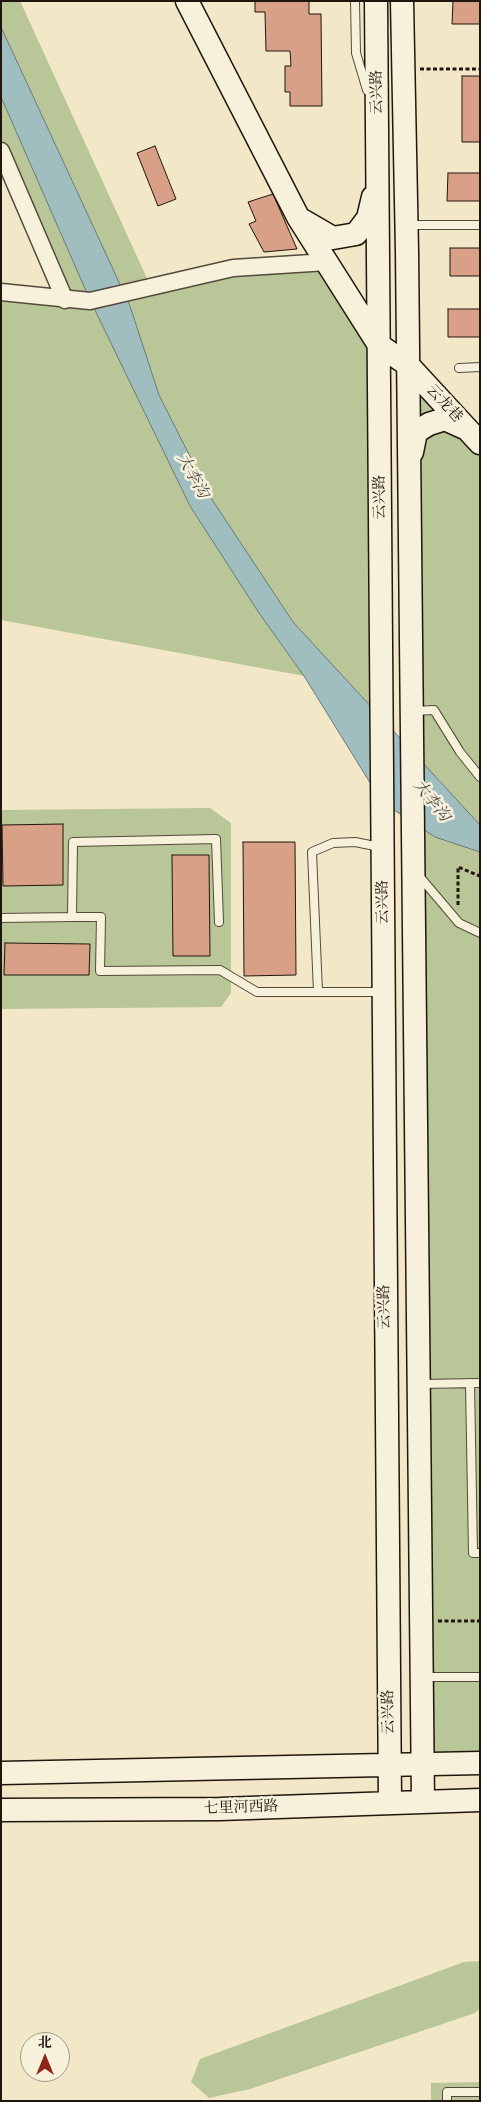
<!DOCTYPE html>
<meta charset="utf-8">
<style>
body{margin:0}
#map{position:relative;width:481px;height:2102px;overflow:hidden;background:#f2e8c7;font-family:"IM FELL Great Primer","Noto Serif SC",serif}
canvas{display:block}
.frame{position:absolute;inset:0;border:2px solid #20160e;pointer-events:none}
.north{position:absolute;left:20px;top:2032px;width:50px;height:50px;box-sizing:border-box;background:#f7f0db;border:1px solid #a19989;border-radius:50%;rotate:0deg;font-size:14px;font-weight:700;line-height:20px;text-align:center;color:#20160e}
.north::after{content:'';display:block;margin:auto;width:18px;height:22px;background:#8f2418;clip-path:polygon(50% 0,100% 100%,50% 72%,0 100%)}
</style>
<div id="map">
<canvas width="481" height="2102"></canvas>
<div class="frame"></div>
<div class="north">北</div>
</div>
<script>
const ctx = document.querySelector('canvas').getContext('2d');
ctx.lineJoin = 'round';
function fillPath(path, color) { ctx.fillStyle = color; ctx.fill(path, 'evenodd'); }
const poly = rows => new Path2D(rows.map(r => 'M' + r).join(''));
function trace(path, color, width, dash) { ctx.strokeStyle = color; ctx.lineWidth = width; ctx.lineCap = dash ? 'butt' : 'round'; ctx.setLineDash(dash || []); ctx.stroke(path); }
function drawText(font, color, halo, rows, align = 'center') {
  ctx.font = font + ' "IM FELL Great Primer","Noto Serif SC",serif'; ctx.lineWidth = 5; ctx.setLineDash([]); ctx.textBaseline = 'middle'; ctx.strokeStyle = halo; ctx.fillStyle = color; for (const [text, x, y, turn = 0] of rows) {
    ctx.save(); ctx.translate(x, y); ctx.rotate((+turn || 0) * Math.PI / 180); ctx.textAlign = isNaN(turn) ? turn : align; if (halo) ctx.strokeText(text, 0, 0); ctx.fillText(text, 0, 0); ctx.restore();
  }
}
fillPath(poly([
 [1,1,20,1,151,287,327,262,379,345,382,802,304,676,1,620,1,292,64,300,1,147],
 [408,365,480,443,480,1762,423,1764],
 [210,808,231,823,231,993,221,1007,1,1009,1,810],
 [480,1961,480,2008,475,2013,250,2089,209,2098,191,2082,200,2059,464,1962],
 [480,2082,480,2101,431,2101,431,2083]
]), '#b9c697');
const water = poly([
 [1,27,130,306,159,395,211,498,293,622,480,825,480,852,435,837,382,802,304,676,259,613,190,506,90,300,1,97,1,27]
]);
fillPath(water, '#a0bdc0');
trace(water, '#6d7a79', 1);
const building = poly([
 [255,1,309,1,309,14,321,14,322,106,290,106,290,92,285,92,285,66,291,66,290,51,266,51,265,12,255,12,255,1],
 [453,1,480,1,480,24,452,24,453,1],
 [462,76,480,76,480,142,462,142,462,76],
 [155,146,176,199,158,206,137,153,155,146],
 [448,173,480,173,480,201,447,201,448,173],
 [273,194,297,249,264,252,249,224,256,221,248,202,273,194],
 [450,248,480,248,480,276,450,276,450,248],
 [448,309,480,309,480,337,448,337,448,309],
 [63,824,63,885,3,886,2,825,63,824],
 [243,842,295,842,296,975,244,976,243,842],
 [172,855,209,855,210,956,173,956,172,855],
 [5,943,90,944,89,975,4,975,5,943]
]);
fillPath(building, '#d8a086');
trace(building, '#20160e', 1);
const lane = poly([
 [355,1,356,53,367,90],
 [409,225,480,225],
 [459,368,480,367],
 [414,711,434,710,460,752,480,777],
 [420,877,459,923,480,933],
 [72,917,101,917,100,971,220,970,257,992,383,992],
 [1,918,72,917,73,842,216,839,219,922],
 [318,992,312,852,333,843,355,842,380,847],
 [470,1383,473,1553,480,1553],
 [421,1384,480,1383],
 [424,1677,480,1677],
 [447,2101,447,2092,480,2092]
]);
const street = poly([
 [1,151,65,300],
 [1,292,90,301,233,268,327,262]
]);
const secondary = poly([
 [187,1,298,217,379,345,408,365,480,443],
 [376,1,390,1803],
 [402,1,407,251,423,1802],
 [302,220,333,238,356,234,368,218,373,197],
 [412,452,416,432,429,424,445,419,467,429],
 [1,1773,480,1763],
 [1,1810,220,1809,480,1800]
]);
trace(lane, '#544a3c', 10);
trace(street, '#544a3c', 19);
trace(secondary, '#20160e', 25);
trace(poly([
 [420,69,480,69],
 [458,905,458,867,480,876],
 [438,1621,480,1621]
]), '#20160e', 3, [4, 2.5]);
trace(lane, '#f7f0db', 8);
trace(street, '#f7f0db', 16);
trace(secondary, '#f7f0db', 22);
drawText('15px', '#20160e', '#f7f0db', [
 ["云兴路",377,92,-90],
 ["云龙巷",444,404,47],
 ["云兴路",380,497,-90],
 ["云兴路",383,902,-90],
 ["云兴路",385,1307,-91],
 ["云兴路",389,1712,-91],
 ["七里河西路",241,1808,-2]
]);
drawText('italic 16px', '#4d504c', '#f7f0db', [
 ["大李沟",192,476,61],
 ["大李沟",431,801,51]
]);
</script>
